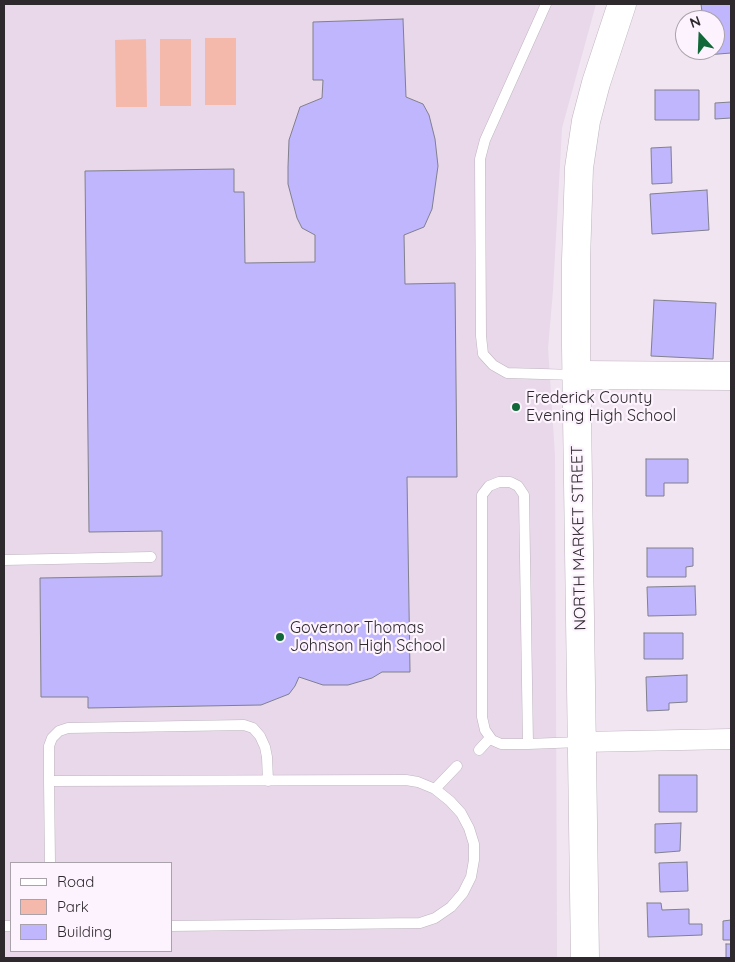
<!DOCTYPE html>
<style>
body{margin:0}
#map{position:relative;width:735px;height:962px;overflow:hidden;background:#f0e5f0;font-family:Quicksand,sans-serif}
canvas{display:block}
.frame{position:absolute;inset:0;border:5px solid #2d292d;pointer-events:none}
.legend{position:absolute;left:10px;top:862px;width:162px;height:90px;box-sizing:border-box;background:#fdf3fe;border:1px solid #aaa2aa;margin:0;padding:6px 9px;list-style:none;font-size:15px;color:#2d292d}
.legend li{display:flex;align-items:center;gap:10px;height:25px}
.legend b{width:25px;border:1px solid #aaa2aa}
.north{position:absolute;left:675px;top:10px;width:50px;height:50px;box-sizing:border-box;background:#fdf3fe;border:1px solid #aaa2aa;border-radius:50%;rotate:340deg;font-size:14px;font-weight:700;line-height:20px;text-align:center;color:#2d292d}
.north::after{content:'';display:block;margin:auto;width:18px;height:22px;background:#136839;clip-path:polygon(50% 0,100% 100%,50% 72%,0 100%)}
</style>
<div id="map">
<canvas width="735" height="962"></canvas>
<div class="frame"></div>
<ul class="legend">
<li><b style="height:6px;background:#fff"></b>Road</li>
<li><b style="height:14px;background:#f5b9ac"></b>Park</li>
<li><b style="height:14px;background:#bfb6fd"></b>Building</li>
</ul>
<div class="north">N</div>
</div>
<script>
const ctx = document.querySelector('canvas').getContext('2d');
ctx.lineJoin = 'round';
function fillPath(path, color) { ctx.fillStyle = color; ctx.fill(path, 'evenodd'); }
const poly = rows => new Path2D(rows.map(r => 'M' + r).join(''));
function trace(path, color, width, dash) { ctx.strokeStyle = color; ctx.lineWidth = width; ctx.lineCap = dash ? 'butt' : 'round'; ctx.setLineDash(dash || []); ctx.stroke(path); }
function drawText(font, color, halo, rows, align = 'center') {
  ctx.font = font + ' Quicksand,sans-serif'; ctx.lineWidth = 4.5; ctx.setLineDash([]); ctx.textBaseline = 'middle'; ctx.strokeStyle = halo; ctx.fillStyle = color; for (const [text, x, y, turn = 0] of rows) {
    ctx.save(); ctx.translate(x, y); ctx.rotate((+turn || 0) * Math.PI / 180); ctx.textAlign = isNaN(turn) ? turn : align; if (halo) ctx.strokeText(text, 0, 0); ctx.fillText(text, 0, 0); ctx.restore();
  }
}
fillPath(poly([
 [4,4,596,4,562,128,553,290,548,348,555,456,557,958,4,958],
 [11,863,171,863,171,951,11,951]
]), '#e8d8e9');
fillPath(poly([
 [205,38,236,38,236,105,205,105],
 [146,39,147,107,116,107,115,40],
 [160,39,191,39,191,106,160,106]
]), '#f5b9ac');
const building = poly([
 [701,4,731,4,731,53,706,55,705,50,715,50,715,20,703,20,701,4],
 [403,19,406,97,423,104,429,115,435,139,438,166,432,209,424,227,404,235,405,284,455,283,457,477,407,477,410,672,382,672,372,678,348,685,323,685,299,677,295,686,289,694,261,705,88,708,88,697,41,697,40,578,162,576,162,531,89,532,85,171,234,169,234,192,244,192,245,263,315,262,315,235,302,228,297,218,288,184,288,167,289,140,300,107,322,98,323,80,313,80,313,22,403,19],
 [655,90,699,90,699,120,655,120,655,90],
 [731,102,731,118,715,119,715,103,731,102],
 [671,147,672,183,652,184,651,148,671,147],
 [707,190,709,230,652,234,650,194,707,190],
 [654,300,716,303,713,359,651,356,654,300],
 [646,459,688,459,688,483,664,483,664,496,646,496,646,459],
 [647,548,693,548,693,566,686,567,686,577,647,577,647,548],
 [695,586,696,615,648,616,647,587,695,586],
 [644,633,683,633,683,659,644,659,644,633],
 [687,675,687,702,669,703,669,710,647,711,646,677,687,675],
 [659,775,697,775,697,812,659,812,659,775],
 [681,823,680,851,655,853,655,824,681,823],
 [687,862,688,891,660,892,659,863,687,862],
 [647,903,661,903,662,910,689,909,689,924,702,924,702,935,648,937,647,903],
 [731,920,731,940,723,940,723,921,731,920],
 [726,944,731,944,731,958,726,958,726,944]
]);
fillPath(building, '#bfb6fd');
trace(building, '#81808c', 1);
const lane = poly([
 [546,4,485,140,480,159,481,336,483,354,493,365,507,373,576,375],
 [4,560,151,557],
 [528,744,524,495,518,486,510,482,499,482,489,486,482,495,482,717,485,730,492,740,501,744,528,744,581,742],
 [479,750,490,738],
 [49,781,49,746,52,738,59,731,68,728,244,725,253,728,260,736,265,747,267,757,268,781],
 [435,789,457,766],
 [50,863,49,781,406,780,418,782,435,789,450,801,461,813,469,828,474,844,474,860,471,877,463,893,451,907,435,918,420,923,171,926],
 [4,926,11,926]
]);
const street = poly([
 [582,742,731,739]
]);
const secondary = poly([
 [577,375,731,376]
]);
const primary = poly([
 [585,958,576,346,576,260,579,168,586,121,596,83,622,4]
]);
trace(lane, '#bfb5c0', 11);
trace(street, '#bfb5c0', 21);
trace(secondary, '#bfb5c0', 29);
trace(primary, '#bfb5c0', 29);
trace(lane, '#fff', 10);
trace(street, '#fff', 20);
trace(secondary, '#fff', 28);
trace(primary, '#fff', 28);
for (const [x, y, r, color] of [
 [516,407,5,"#136839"],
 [280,637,5,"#136839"]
]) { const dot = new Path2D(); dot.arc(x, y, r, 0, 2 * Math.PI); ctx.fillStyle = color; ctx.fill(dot); trace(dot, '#fdf3fe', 2); }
drawText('16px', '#2d292d', '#fdf3fe', [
 ["Frederick County",526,398],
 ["Evening High School",526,416],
 ["Governor Thomas",290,628],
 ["Johnson High School",290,646]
], 'left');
drawText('16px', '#2d292d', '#fdf3fe', [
 ["NORTH MARKET STREET",579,538,-91]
]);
</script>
